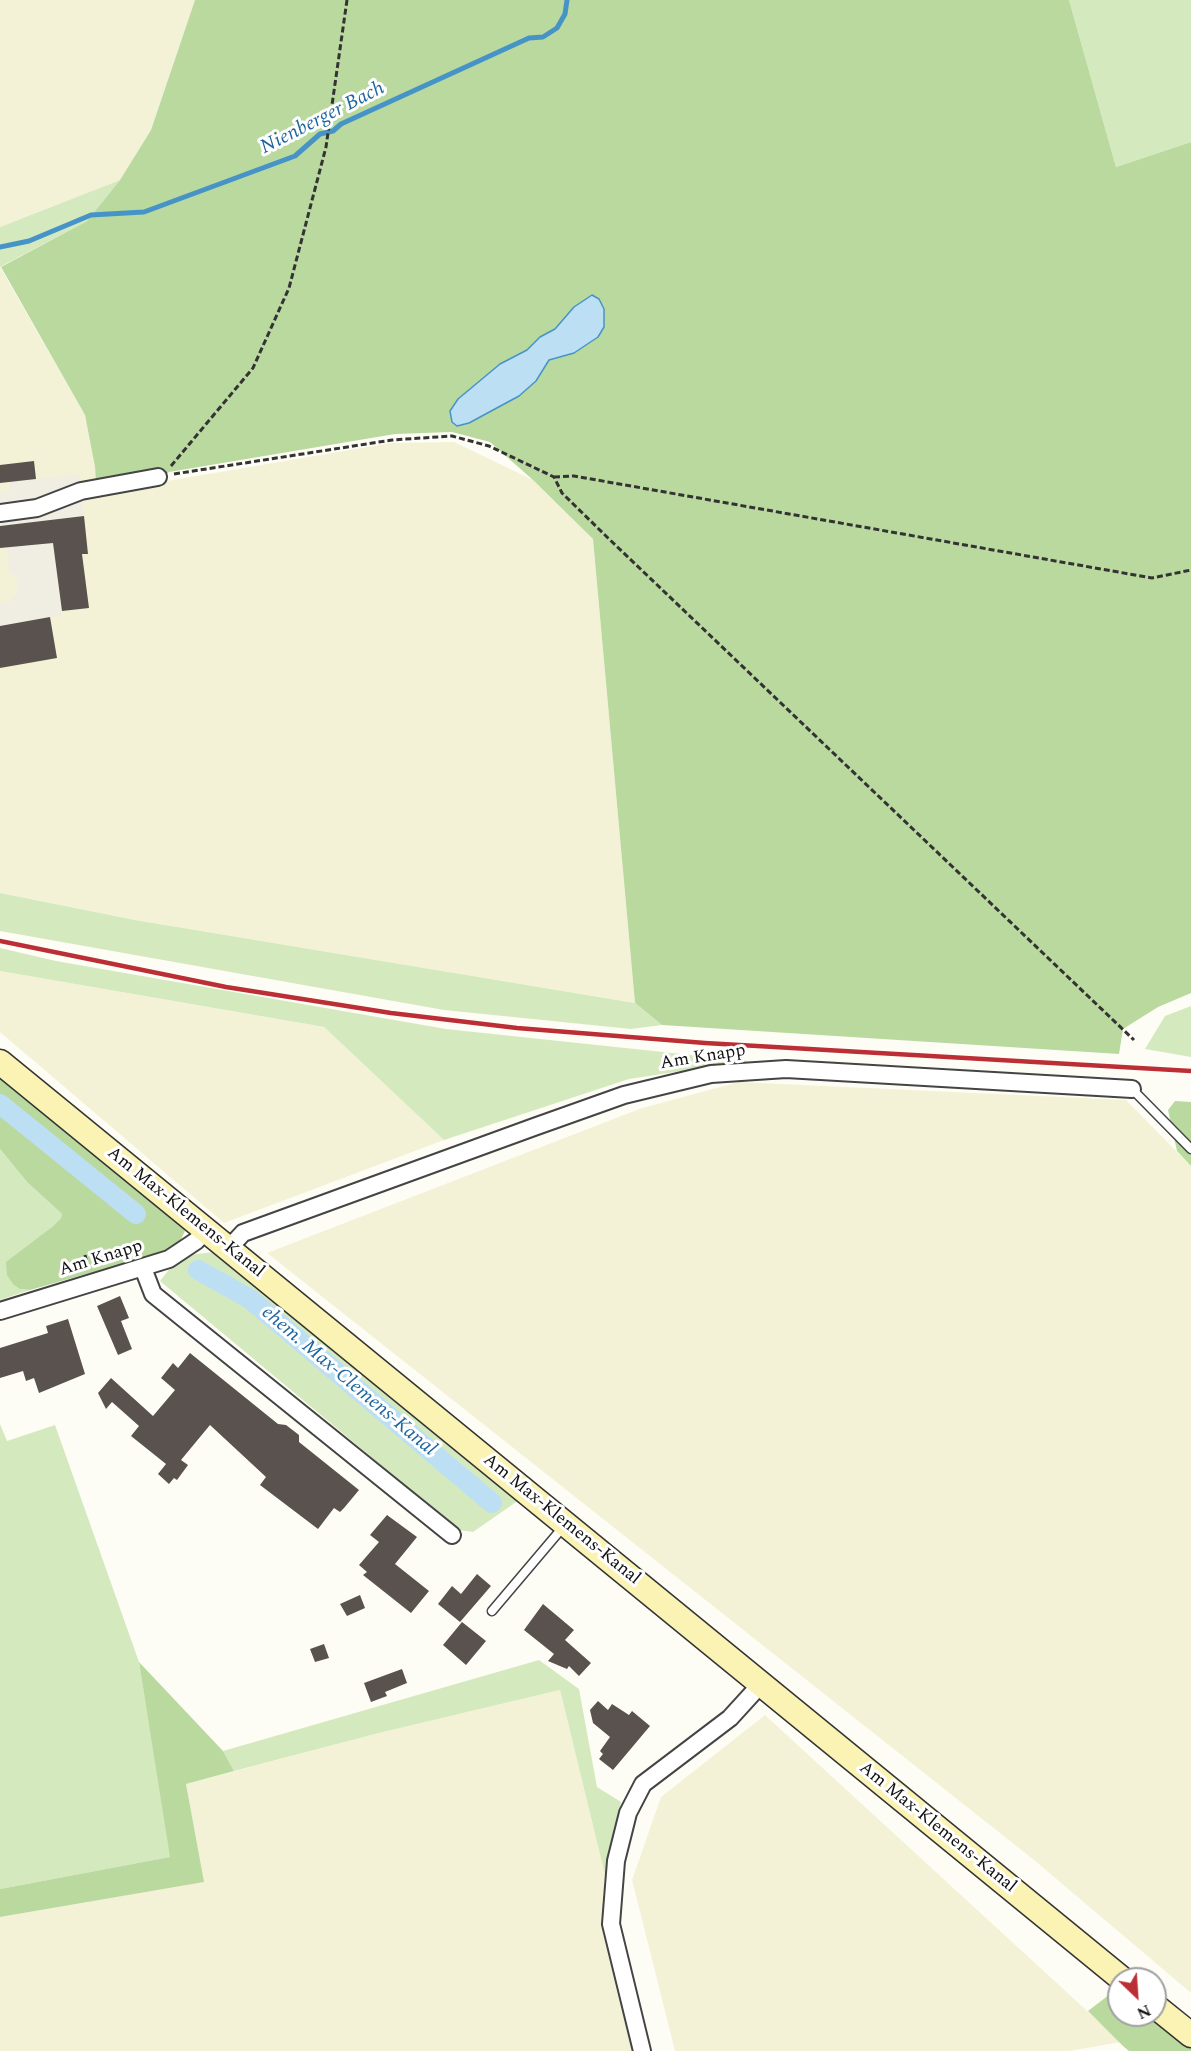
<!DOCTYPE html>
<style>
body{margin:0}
#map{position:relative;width:1191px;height:2051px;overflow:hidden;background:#fefdf5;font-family:Spectral,serif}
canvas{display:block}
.north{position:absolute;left:1107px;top:1967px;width:60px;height:60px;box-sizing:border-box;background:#fff;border:2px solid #a0a0a0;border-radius:50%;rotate:155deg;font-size:16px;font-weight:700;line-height:24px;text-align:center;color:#111}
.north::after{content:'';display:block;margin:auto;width:21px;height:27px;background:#bb2e35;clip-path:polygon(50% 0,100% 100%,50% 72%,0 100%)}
</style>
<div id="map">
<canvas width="1191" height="2051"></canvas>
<div class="north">N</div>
</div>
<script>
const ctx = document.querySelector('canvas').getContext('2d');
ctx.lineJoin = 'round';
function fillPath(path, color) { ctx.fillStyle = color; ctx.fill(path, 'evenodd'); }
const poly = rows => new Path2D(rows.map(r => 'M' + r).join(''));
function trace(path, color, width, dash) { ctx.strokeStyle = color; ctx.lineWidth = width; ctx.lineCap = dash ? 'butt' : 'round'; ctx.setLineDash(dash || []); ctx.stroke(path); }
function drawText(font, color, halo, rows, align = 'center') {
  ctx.font = font + ' Spectral,serif'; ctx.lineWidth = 6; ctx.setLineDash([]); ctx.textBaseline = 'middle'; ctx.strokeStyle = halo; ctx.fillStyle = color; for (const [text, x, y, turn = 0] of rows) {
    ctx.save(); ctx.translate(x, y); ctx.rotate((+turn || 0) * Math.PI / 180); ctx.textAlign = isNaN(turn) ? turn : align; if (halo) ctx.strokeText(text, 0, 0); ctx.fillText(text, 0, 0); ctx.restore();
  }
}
fillPath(poly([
 [0,0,195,0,151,130,120,180,0,227],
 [0,267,85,415,95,467,97,498,155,483,391,443,454,442,533,480,593,539,635,1003,135,920,0,893],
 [0,971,324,1027,444,1140,224,1223,0,1032],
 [739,1082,1126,1100,1191,1166,1191,1993,1034,1860,267,1253,642,1108],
 [560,1690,605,1875,602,1924,633,2051,0,2051,0,1917,203,1882,186,1784,379,1733],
 [765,1715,1121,2042,1070,2051,675,2051,632,1880,661,1797]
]), '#f4f2d6');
fillPath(poly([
 [1069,0,1191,0,1191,142,1116,167],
 [120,180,87,221,0,267,0,227],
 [0,893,135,920,635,1003,662,1025,631,1029,444,1010,0,931],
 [0,948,56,961,446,1029,748,1061,629,1079,444,1140,324,1027,0,971],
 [1191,1006,1191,1057,1145,1049,1165,1016],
 [0,1149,27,1182,62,1214,61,1218,52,1227,31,1244,20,1289,30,1290,0,1300],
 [215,1252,519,1500,473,1532,459,1530,160,1281,175,1262,196,1254],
 [0,1424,7,1441,55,1425,139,1662,171,1857,0,1889],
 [539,1660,579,1689,597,1787,621,1802,605,1875,560,1690,379,1733,234,1771,223,1751]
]), '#d5e9bf');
fillPath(poly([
 [195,0,1069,0,1116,167,1191,142,1191,993,1158,1007,1123,1029,1119,1054,662,1025,635,1003,593,539,533,480,490,442,452,432,395,434,169,472,155,483,97,498,95,467,85,415,1,267,87,221,120,180,151,130],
 [604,309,604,327,598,337,574,353,549,360,536,381,519,396,469,423,481,382,500,364,527,350,540,337,555,329],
 [0,1077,180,1222,185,1231,179,1243,160,1253,30,1290,20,1289,13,1284,7,1275,6,1262,52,1227,61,1218,62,1214,27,1182,0,1149],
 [1175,1101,1191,1102,1191,1166,1177,1151,1168,1110],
 [139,1662,223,1751,234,1771,186,1784,204,1882,0,1917,0,1889,170,1857],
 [1118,1988,1119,2015,1150,2015,1191,2048,1191,2051,1129,2051,1123,2046,1088,2011]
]), '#b9d99f');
fillPath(poly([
 [79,474,84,516,19,524,53,543,62,615,0,626,0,604,11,601,17,592,17,578,9,572,5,525,0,525,0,493,10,491,9,482]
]), '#f0ede3');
const water = poly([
 [592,295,599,299,604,309,604,327,598,337,574,353,549,360,536,381,519,396,469,423,457,426,452,422,450,411,458,399,500,364,527,350,540,337,555,329,574,307,592,295]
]);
fillPath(water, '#bcdff4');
trace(water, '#4694c7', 1.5);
trace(poly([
 [0,247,29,241,91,215,144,212,295,156,320,134,333,131,341,124,529,38,543,37,557,28,565,14,567,0]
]), '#4694c7', 5);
trace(poly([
 [0,1104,136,1214],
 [198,1270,250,1299,492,1503]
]), '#bcdff4', 20);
fillPath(poly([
 [34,461,36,479,0,483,0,465],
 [84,516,88,554,82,554,89,608,62,611,53,543,0,548,0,526],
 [50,617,57,658,0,668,0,626],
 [120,1296,129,1318,121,1321,132,1349,118,1355,97,1306],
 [68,1319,85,1374,39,1393,34,1378,26,1381,23,1371,0,1378,0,1348,48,1333,46,1326],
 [190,1353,278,1424,286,1425,299,1435,299,1442,359,1490,344,1508,340,1512,334,1508,318,1529,260,1485,266,1477,210,1425,181,1460,188,1465,177,1480,174,1478,169,1484,158,1474,166,1464,131,1436,139,1426,112,1402,106,1409,98,1393,111,1378,153,1416,175,1390,161,1378,173,1363,178,1368],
 [387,1515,417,1537,395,1564,429,1591,411,1613,363,1575,367,1572,359,1565,379,1542,370,1535],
 [477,1574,491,1586,460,1622,438,1604,452,1586,461,1594],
 [360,1595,365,1608,347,1616,340,1604],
 [543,1604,574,1630,565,1640,591,1663,579,1676,569,1666,567,1669,548,1661,554,1654,524,1630],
 [462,1622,486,1641,466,1665,443,1645],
 [324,1644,329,1658,315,1662,310,1649],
 [402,1669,407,1683,385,1692,387,1696,371,1702,364,1683],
 [598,1701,608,1710,612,1704,629,1715,632,1711,650,1726,613,1770,599,1759,603,1754,600,1751,610,1737,593,1723,590,1710]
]), '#59524e');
const service = poly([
 [1132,1089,1191,1149],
 [492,1611,564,1526]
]);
const minor = poly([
 [0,513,37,508,81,491,158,477],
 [229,1248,243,1233,534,1127,624,1095,711,1074,786,1069,1132,1089],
 [143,1268,153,1294,452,1535],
 [0,1311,169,1259,196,1241,206,1230],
 [642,2051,611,1924,616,1861,628,1813,643,1784,730,1718,761,1684]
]);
const secondary = poly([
 [0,1062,1122,1979],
 [1155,2006,1191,2035]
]);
trace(service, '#444', 11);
trace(minor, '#444', 20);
trace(secondary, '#333', 27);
trace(poly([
 [330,111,374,88],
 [171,466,253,368,289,288,326,147,347,0],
 [174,474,392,440,452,436,489,446,554,477,562,493,608,538,1134,1040],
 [554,477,574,476,1152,578,1191,570],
 [85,1255,88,1267]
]), '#333', 3, [6, 3]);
trace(service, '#fff', 8);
trace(minor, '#fff', 16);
trace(secondary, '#fbf3b4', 24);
trace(poly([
 [0,941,226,987,391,1013,517,1028,705,1043,1191,1071]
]), '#bb2e35', 4.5);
drawText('18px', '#111', '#fff', [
 ["Am Knapp",703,1058,-9],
 ["Am Max-Klemens-Kanal",185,1213,39],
 ["Am Knapp",101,1259,-17],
 ["Am Max-Klemens-Kanal",561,1520,39],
 ["Am Max-Klemens-Kanal",937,1828,39]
]);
drawText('italic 20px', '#1e669e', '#fff', [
 ["Nienberger Bach",323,119,-27],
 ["ehem. Max-Clemens-Kanal",348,1382,40]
]);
</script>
